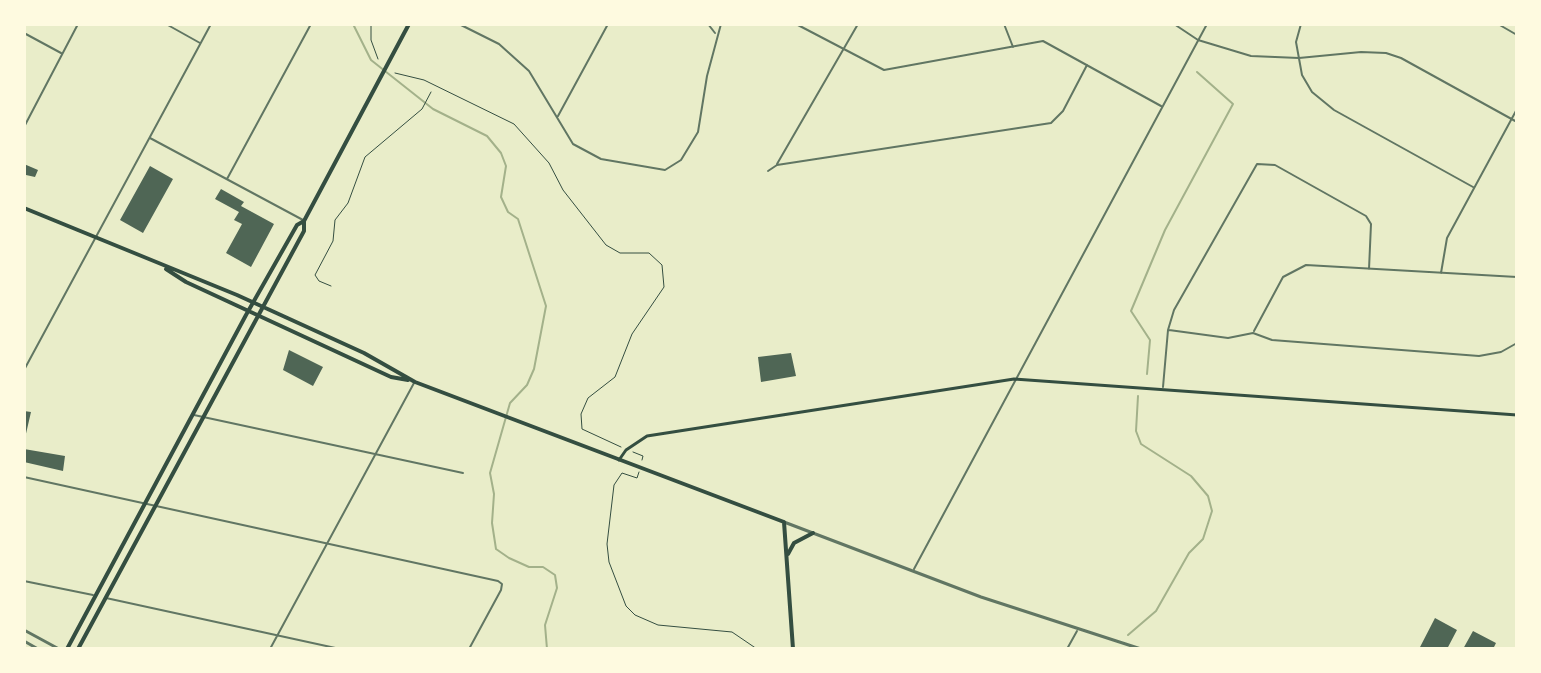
<!DOCTYPE html>
<style>
body{margin:0}
#map{position:relative;width:1541px;height:673px;overflow:hidden;background:#e9edc9;font-family:"Times New Roman",serif}
canvas{display:block}
.frame{position:absolute;inset:0;border:26px solid #fefae0;pointer-events:none}
</style>
<div id="map">
<canvas width="1541" height="673"></canvas>
<div class="frame"></div>
</div>
<script>
const ctx = document.querySelector('canvas').getContext('2d');
ctx.lineJoin = 'round';
const poly = rows => new Path2D(rows.map(r => 'M' + r).join(''));
function trace(path, color, width, dash) { ctx.strokeStyle = color; ctx.lineWidth = width; ctx.lineCap = dash ? 'butt' : 'round'; ctx.setLineDash(dash || []); ctx.stroke(path); }
function fillPath(path, color) { ctx.fillStyle = color; ctx.fill(path, 'evenodd'); }
trace(poly([
 [353,24,371,60,433,109,487,136,501,153,506,166,501,197,508,212,518,219,546,306,534,369,527,385,510,403,490,473,494,494,492,523,496,549,509,558,529,567,543,567,555,575,557,588,545,625,547,649],
 [1147,374,1150,340,1131,311,1165,230,1233,104,1197,72],
 [1128,635,1156,611,1189,553,1203,539,1212,511,1208,496,1191,476,1141,444,1136,431,1138,396]
]), '#a3b18a', 2);
fillPath(poly([
 [24,164,38,170,35,177,26,175],
 [150,166,173,179,143,233,120,220],
 [221,189,244,202,241,206,274,224,251,267,226,253,242,224,234,220,239,212,215,199],
 [289,350,323,367,313,386,283,370],
 [791,353,796,376,761,382,758,357],
 [24,411,31,412,25,438,24,438],
 [24,449,65,456,63,471,24,462],
 [1435,618,1457,630,1447,649,1419,649],
 [1473,631,1496,643,1493,649,1463,649]
]), '#4f6655');
trace(poly([
 [371,24,371,40,378,59],
 [395,73,424,80,514,124,549,163,563,190,606,245,620,253,649,253,662,265,664,287,632,334,615,377,588,398,581,414,582,429,621,447],
 [331,286,319,281,315,275,333,241,335,220,348,203,365,157,422,109,431,92],
 [633,452,643,456,642,460],
 [639,472,637,478,622,473,614,485,607,544,609,562,626,606,635,615,658,625,732,632,757,649]
]), '#344e41', 1);
trace(poly([
 [166,24,200,43],
 [459,24,499,44,529,71,573,144,601,159,665,170,681,160,698,132,707,76,721,24],
 [708,24,715,33],
 [796,24,884,70,1043,41,1161,106],
 [1004,24,1013,47],
 [1174,24,1198,40,1251,56,1299,58,1361,52,1386,53,1401,58,1517,122],
 [1301,24,1296,42,1302,75,1312,92,1334,110,1473,187],
 [1498,24,1517,35],
 [24,33,61,53],
 [558,116,608,24],
 [24,127,78,24],
 [150,138,303,220],
 [777,164,858,24],
 [768,171,777,165,1051,123,1063,111,1087,65],
 [227,179,311,24],
 [1441,273,1447,238,1517,109],
 [1169,330,1228,338,1253,333,1272,340,1479,356,1501,352,1517,343],
 [1254,331,1283,277,1306,265,1517,277],
 [24,370,211,24],
 [1163,387,1168,330,1174,310,1257,164,1275,165,1366,216,1371,224,1369,269],
 [194,415,463,473],
 [24,477,498,581,502,584,501,590,469,649],
 [914,569,1207,24],
 [24,581,93,595],
 [106,598,340,649],
 [270,649,414,383],
 [1067,649,1077,631]
]), '#617663', 2);
trace(poly([
 [784,522,981,597,1141,649],
 [24,630,59,649],
 [24,641,38,649]
]), '#617663', 3);
trace(poly([
 [619,460,626,450,647,436,1014,379,1517,415]
]), '#344e41', 3);
trace(poly([
 [24,208,237,295,364,353,415,382,784,522,793,649],
 [166,269,186,282,391,377,408,380],
 [788,554,794,543,813,533],
 [67,649,246,315,297,225,304,221,409,24],
 [78,649,304,231,304,221]
]), '#344e41', 4);
</script>
